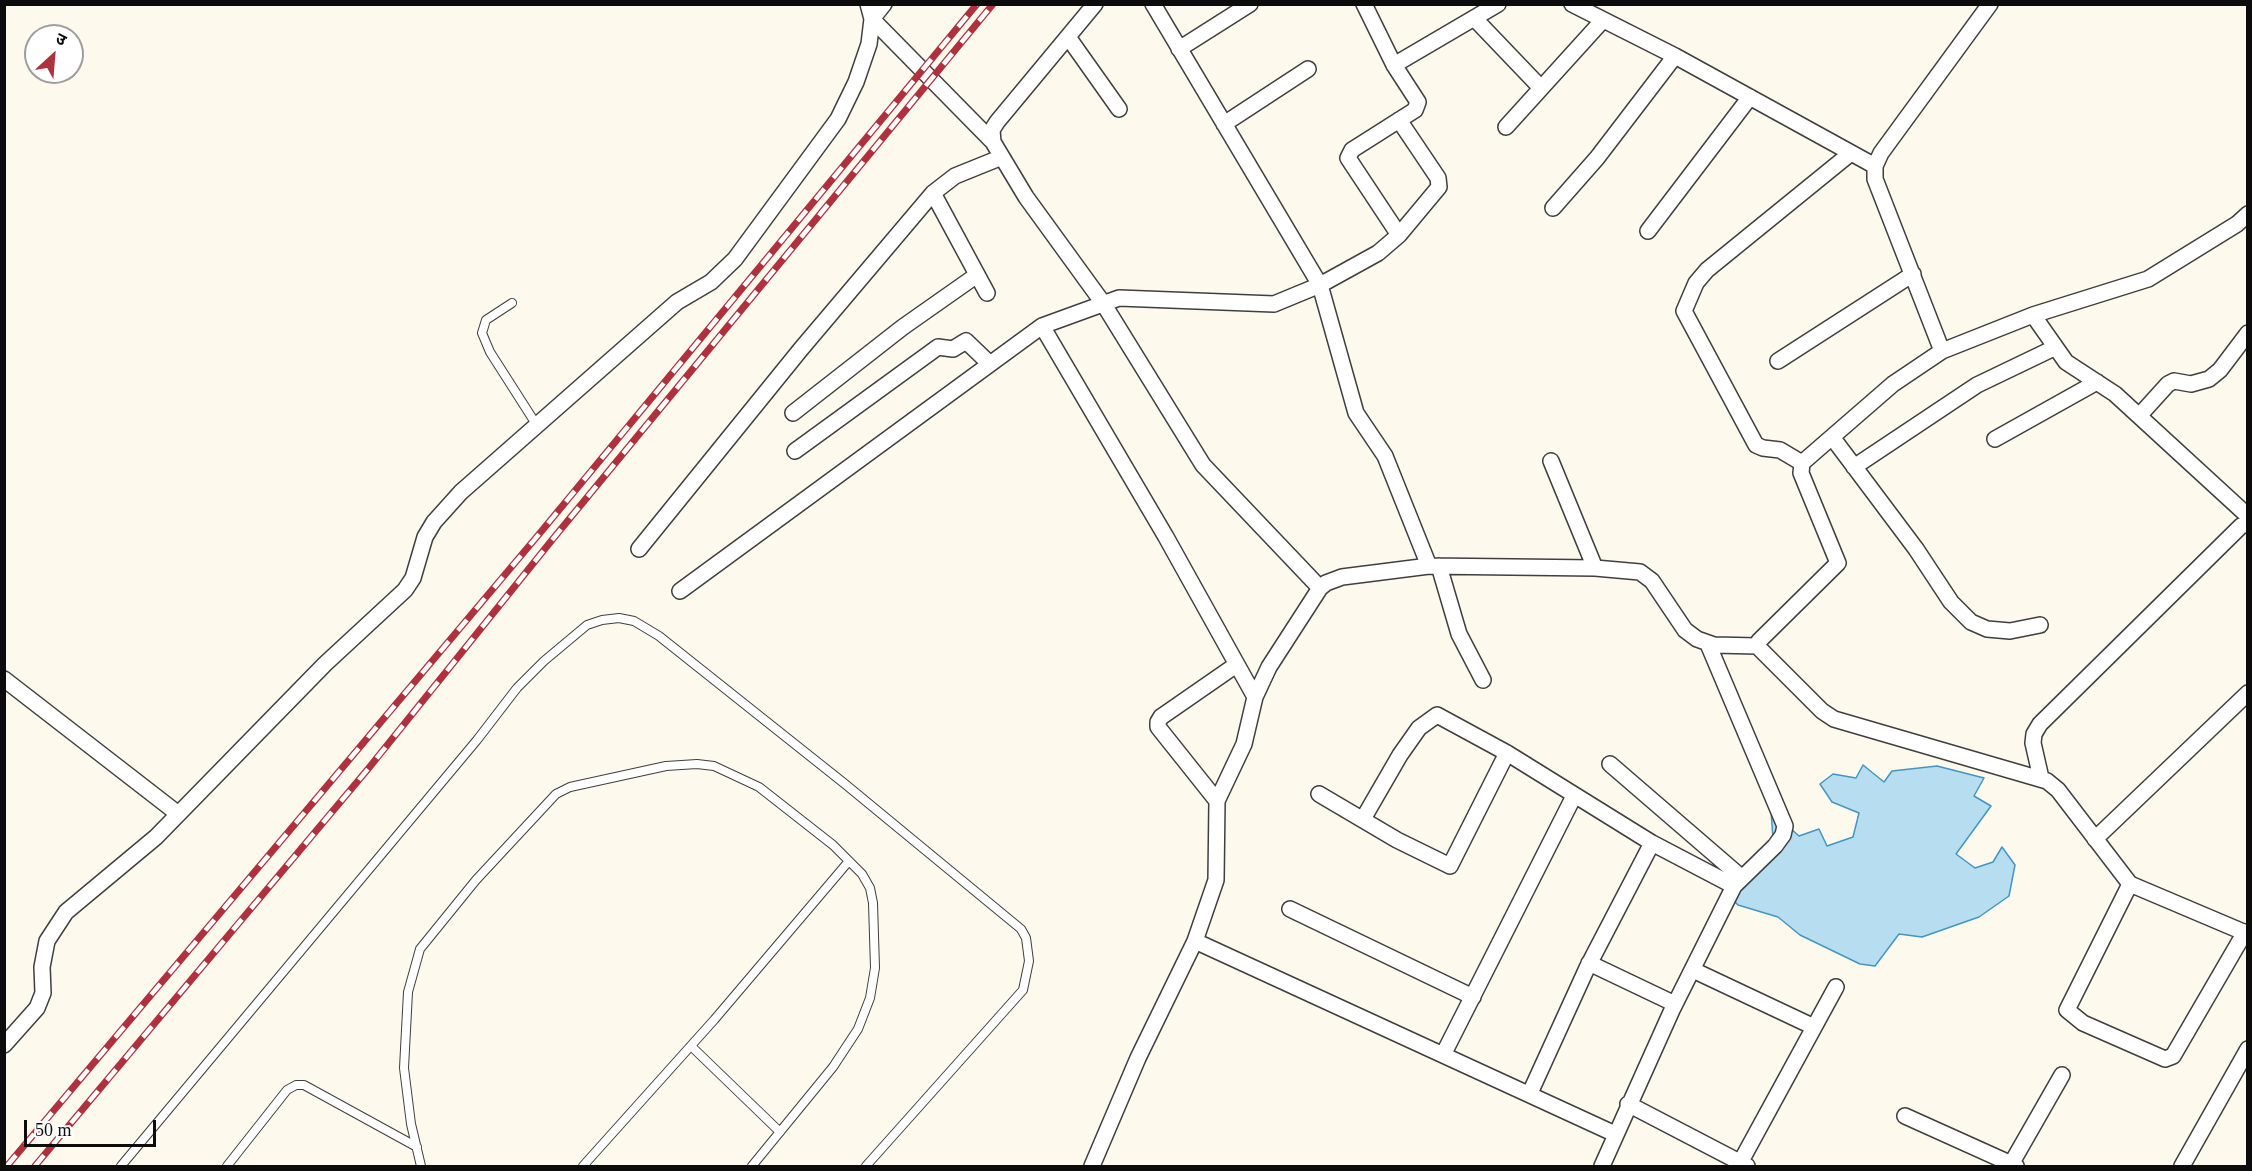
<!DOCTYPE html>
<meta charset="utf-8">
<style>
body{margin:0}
#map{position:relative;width:2252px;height:1171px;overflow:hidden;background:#fdf9ed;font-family:"Times New Roman","Noto Sans Devanagari",serif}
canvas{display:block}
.frame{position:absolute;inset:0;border:6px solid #0c0c0c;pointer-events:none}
.north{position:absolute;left:24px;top:24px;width:60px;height:60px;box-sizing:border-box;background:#fff;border:2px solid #9e9e9e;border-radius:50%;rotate:26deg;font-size:16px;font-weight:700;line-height:24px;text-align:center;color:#0c0c0c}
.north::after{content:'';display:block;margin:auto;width:21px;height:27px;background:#b0313e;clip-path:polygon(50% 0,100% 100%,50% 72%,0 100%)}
.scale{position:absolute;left:24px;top:1120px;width:132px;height:27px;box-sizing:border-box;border:3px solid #0c0c0c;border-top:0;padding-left:8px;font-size:18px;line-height:21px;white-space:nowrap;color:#0c0c0c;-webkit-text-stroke:4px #fff;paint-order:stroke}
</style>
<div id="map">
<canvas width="2252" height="1171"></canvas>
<div class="frame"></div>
<div class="north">उ</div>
<div class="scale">50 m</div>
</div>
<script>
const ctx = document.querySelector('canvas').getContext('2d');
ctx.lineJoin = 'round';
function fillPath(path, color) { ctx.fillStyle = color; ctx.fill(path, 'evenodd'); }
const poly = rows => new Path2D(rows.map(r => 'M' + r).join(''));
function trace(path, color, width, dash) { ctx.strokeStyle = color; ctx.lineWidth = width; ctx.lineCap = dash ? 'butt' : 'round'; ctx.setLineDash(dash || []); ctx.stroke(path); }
const water = poly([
 [1863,765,1884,782,1892,771,1937,766,1984,778,1974,796,1991,806,1956,854,1975,868,1993,862,2002,847,2015,865,2009,896,1979,917,1922,937,1899,934,1875,966,1860,964,1800,935,1778,917,1738,905,1727,894,1773,838,1771,811,1799,836,1819,829,1827,846,1853,837,1859,813,1832,802,1820,784,1833,774,1856,778,1863,765]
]);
fillPath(water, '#b6def0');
trace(water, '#4496c1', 1.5);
const lane = poly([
 [512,303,486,320,482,333,490,352,536,424],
 [691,1046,780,1132],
 [121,1166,477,740,517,688,544,661,587,625,602,620,619,618,634,621,659,636,845,784,1021,929,1026,938,1029,961,1023,990,866,1166],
 [227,1166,287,1090,296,1085,304,1085,417,1147],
 [421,1166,411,1124,404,1068,408,992,420,949,476,880,556,794,570,787,666,766,697,764,714,766,759,787,833,845,862,874,870,888,873,903,875,968,870,998,858,1029,833,1067,752,1166],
 [583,1166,714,1020,849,861]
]);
const street = poly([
 [884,4,872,19,993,142],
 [1095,4,997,122,992,130,993,142,1026,197,1103,303,1203,465,1320,588],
 [1153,4,1320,285,1356,413,1385,456,1429,566],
 [1364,4,1394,65,1418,102,1415,110,1352,150,1348,158,1399,235],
 [1572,4,1675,56,1875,166],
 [1990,4,1881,153,1875,166,1875,179,1942,351,1893,384,1802,463,1801,473,1838,563,1759,641,1757,646,1822,711,1834,719,2047,781,2058,790,2130,884,2248,934],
 [1475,19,1541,88],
 [1068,37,1119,109],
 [1179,49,1250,4],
 [1394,65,1498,4],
 [1224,124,1308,69],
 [1506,127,1603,20],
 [933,193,987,293],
 [1553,208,1597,158,1675,56],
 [1648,231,1750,97],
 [2033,315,2066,362,2115,394,2248,516],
 [1042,326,1119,298,1274,304,1320,285,1378,253,1399,235,1439,187,1438,178,1399,120],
 [1942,351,2033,315,2148,279,2237,224,2248,214],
 [1778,361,1913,274],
 [793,413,903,327,977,275],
 [2139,416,2168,384,2174,381,2191,384,2209,379,2220,370,2248,333],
 [1832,437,1916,549,1951,602,1971,622,1987,629,2010,631,2040,625],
 [1995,439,2097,382],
 [795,451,938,347,953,349,966,341,990,364],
 [1551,461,1595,568],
 [1802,463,1780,450,1763,448,1756,445,1684,311,1696,283,1707,270,1851,153],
 [1854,467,1977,385,2054,348],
 [639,549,801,349,933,193,955,176,1002,157],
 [1439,566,1459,634,1483,680],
 [680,591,1042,326,1166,537,1255,697,1244,744,1217,801,1216,880,1195,941,1138,1058,1092,1166],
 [4,679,177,813],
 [1255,697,1269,667,1320,588,1326,583,1342,577,1429,566,1595,568,1640,572,1652,581,1685,630,1697,639,1714,645,1757,646],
 [1610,764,1741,877],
 [2041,778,2033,743,2034,734,2040,724,2241,526,2248,524],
 [1319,794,1397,840,1450,866,1507,753],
 [1217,801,1158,727,1158,722,1161,717,1236,665],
 [1363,819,1400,755,1419,728,1437,715,1507,753,1652,843,1734,886],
 [2095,839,2248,693],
 [2130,884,2067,1010,2083,1023,2165,1059,2173,1056,2245,932],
 [1290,909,1473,997],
 [1195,941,1615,1134],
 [1589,963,1675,1004],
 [1693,970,1814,1027],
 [4,1045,37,1008,43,993,42,967,47,941,66,912,156,837,325,664,405,590,413,578,425,537,434,522,461,492,677,302,711,282,735,259,838,119,856,82,869,44,872,19,868,4],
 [1444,1053,1574,796],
 [1530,1093,1587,968,1652,843],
 [1628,1104,1747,1166],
 [1905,1116,2016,1166],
 [1740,1163,1836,987],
 [1602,1166,1672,1010,1734,886,1775,846,1783,835,1785,826,1708,644],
 [2010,1166,2062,1075],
 [2182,1166,2248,1049]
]);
trace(lane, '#3f3f3f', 10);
trace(street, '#3f3f3f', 18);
trace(lane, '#fff', 8);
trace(street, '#fff', 15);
const rail = poly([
 [7,1166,540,533,977,4],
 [35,1166,368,769,552,540,993,4]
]);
trace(rail, '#b0313e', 7);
trace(rail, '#fff', 4.5, [14]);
</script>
